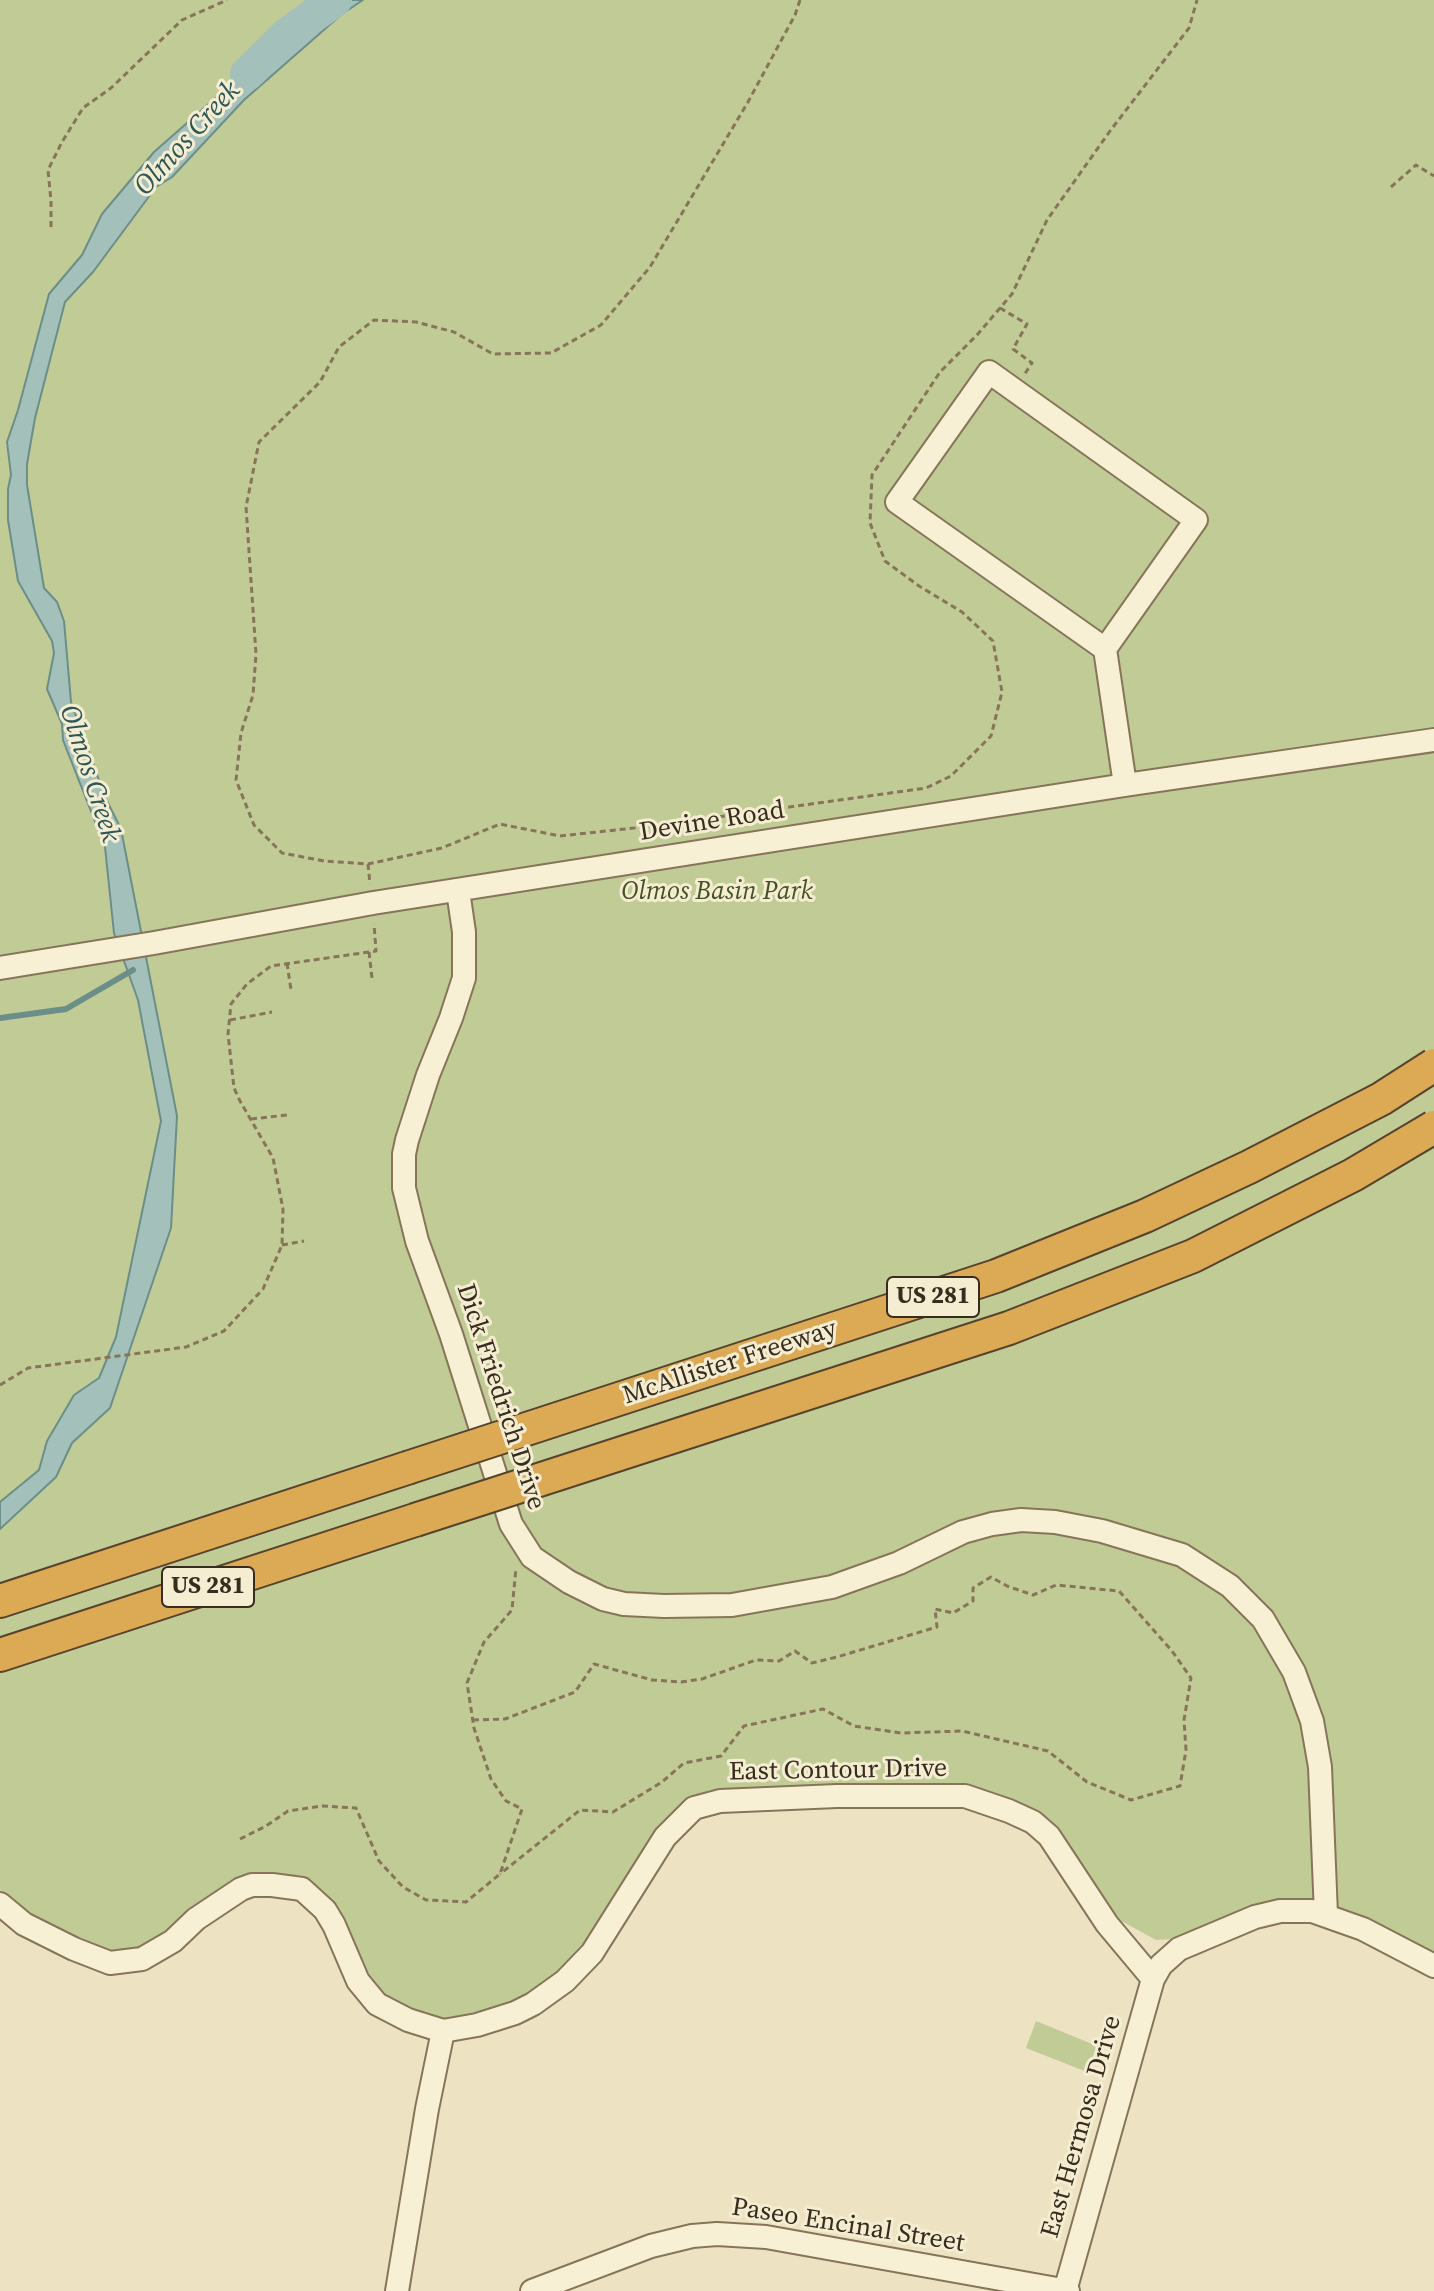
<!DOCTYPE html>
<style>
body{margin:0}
canvas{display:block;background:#ede3c2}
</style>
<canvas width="1434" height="2291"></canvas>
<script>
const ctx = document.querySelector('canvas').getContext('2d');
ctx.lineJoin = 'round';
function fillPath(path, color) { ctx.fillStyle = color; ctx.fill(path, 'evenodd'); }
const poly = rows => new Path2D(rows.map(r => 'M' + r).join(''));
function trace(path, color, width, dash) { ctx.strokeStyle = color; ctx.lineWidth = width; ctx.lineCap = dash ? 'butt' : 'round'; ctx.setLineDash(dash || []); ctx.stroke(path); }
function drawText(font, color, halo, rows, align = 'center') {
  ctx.font = font + ' "Source Serif 4",serif'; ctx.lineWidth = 6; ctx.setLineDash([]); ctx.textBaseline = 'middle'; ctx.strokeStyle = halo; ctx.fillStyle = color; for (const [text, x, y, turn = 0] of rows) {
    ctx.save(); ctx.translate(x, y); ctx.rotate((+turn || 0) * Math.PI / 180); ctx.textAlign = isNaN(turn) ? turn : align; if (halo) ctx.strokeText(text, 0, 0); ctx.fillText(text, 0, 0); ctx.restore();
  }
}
fillPath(poly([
 [0,0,1434,0,1434,1954,1306,1900,1174,1939,1156,1940,1112,1916,1057,1828,1037,1812,942,1787,884,1785,796,1786,716,1794,602,1921,568,1966,546,1989,497,2014,445,2022,381,1999,303,1880,270,1874,247,1877,225,1885,190,1911,170,1930,142,1949,113,1954,78,1943,18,1906,0,1890],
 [1036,2021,1097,2046,1087,2072,1026,2048]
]), '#c1cb96');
const water = poly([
 [327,0,363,0,342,14,244,100,172,177,156,187,93,272,65,302,35,418,27,464,27,485,44,588,57,602,64,621,71,702,105,797,121,829,177,1116,171,1228,110,1408,72,1443,56,1477,0,1529,0,1502,39,1470,47,1441,57,1424,74,1395,99,1378,116,1337,161,1121,138,1000,114,933,105,847,63,740,62,724,47,689,54,653,52,641,18,581,8,520,8,489,11,475,7,442,18,410,49,294,82,255,102,214,154,152,327,0]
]);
fillPath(water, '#a4c0ba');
trace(water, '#6c8e88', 2);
trace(poly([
 [0,1018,66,1009,133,970]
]), '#6c8e88', 6);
trace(poly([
 [247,74,289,33,335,0]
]), '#a4c0ba', 34);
const minor = poly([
 [1105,649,897,502,989,372,1196,520,1105,649,1125,785],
 [458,891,464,932,464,978,451,1018,428,1075,407,1140,404,1154,404,1188,417,1241,451,1334,511,1524,532,1557,569,1582,603,1599,624,1604,664,1606,732,1605,832,1587,899,1563,963,1532,992,1524,1021,1520,1055,1522,1102,1531,1182,1555,1230,1586,1263,1619,1294,1672,1312,1721,1320,1767,1326,1915],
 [0,968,154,943,373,903,1125,785,1434,740],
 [0,1904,24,1924,74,1949,110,1963,142,1959,173,1941,196,1919,241,1889,252,1885,272,1885,302,1889,325,1910,334,1925,358,1981,377,2004,408,2020,443,2031,477,2025,515,2013,533,2004,565,1981,592,1953,665,1837,694,1808,720,1801,837,1796,965,1796,1009,1811,1033,1822,1049,1836,1107,1924,1153,1979],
 [397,2291,427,2109,443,2031],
 [532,2291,651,2246,692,2236,717,2234,766,2237,1068,2291],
 [1065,2291,1153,1979,1161,1965,1179,1949,1255,1917,1280,1911,1312,1911,1363,1929,1434,1966]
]);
const highway = poly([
 [0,1601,407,1468],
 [0,1655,415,1520]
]);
trace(minor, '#87755a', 26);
trace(highway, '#55432e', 36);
trace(poly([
 [800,0,795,15,748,102,650,267,601,325,551,353,493,354,454,332,416,322,374,320,339,347,320,382,259,442,246,507,256,654,253,695,241,733,236,780,254,825,282,853,324,861,368,864,442,848,500,824,560,836,653,826,926,788,951,776,991,736,1002,692,993,641,962,612,919,586,885,561,870,523,872,475,940,372,977,335,1012,294,1047,220,1110,131,1189,28,1197,0],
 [1391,187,1416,165,1434,176],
 [51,227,51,201,48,170,62,142,83,108,111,88,182,20,227,0],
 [1000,308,1027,324,1013,349,1032,363,1024,375],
 [368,864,370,884],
 [369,952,372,978],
 [287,963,291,990],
 [230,1020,272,1012],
 [251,1119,287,1115],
 [282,1245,304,1241],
 [0,1385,28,1368,186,1347,224,1331,263,1289,282,1245,283,1209,273,1158,240,1101,234,1088,228,1034,231,1004,247,984,271,966,376,951,374,924],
 [473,1720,505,1719,575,1692,594,1664,652,1680,681,1682,702,1679,756,1660,779,1661,795,1651,812,1663,837,1657,937,1627,935,1609,953,1613,973,1601,973,1588,991,1577,1007,1586,1033,1595,1056,1585,1119,1591,1172,1651,1191,1678,1184,1720,1186,1750,1180,1786,1131,1800,1087,1782,1048,1751,962,1731,901,1733,854,1726,823,1709,744,1726,721,1756,684,1763,662,1782,613,1812,580,1810,500,1874],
 [240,1839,266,1826,288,1811,322,1806,356,1808,379,1861,403,1887,426,1900,466,1902,500,1874,522,1809,506,1801,491,1779,474,1728,467,1683,484,1642,512,1610,516,1568]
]), '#87755a', 3, [6, 4]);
trace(minor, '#f8f0d5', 22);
trace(highway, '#dcaa54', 32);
const highwayBridge = poly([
 [407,1468,996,1276,1145,1216,1249,1167,1381,1099,1434,1065],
 [415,1520,1009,1328,1193,1256,1353,1175,1434,1127]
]);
trace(highwayBridge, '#55432e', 36, []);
trace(highwayBridge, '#dcaa54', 32);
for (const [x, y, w] of [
 [933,1297,92],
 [208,1587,92]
]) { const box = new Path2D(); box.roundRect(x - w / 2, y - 20, w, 40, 6); ctx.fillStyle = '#f5edd2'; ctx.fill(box); trace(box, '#372c1e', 2); }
drawText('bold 24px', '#372c1e', null, [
 ["US 281",933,1297],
 ["US 281",208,1587]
]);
drawText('26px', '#372c1e', '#f5edd2', [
 ["Devine Road",712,822,-9],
 ["McAllister Freeway",730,1363,-18],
 ["Dick Friedrich Drive",500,1397,72],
 ["East Contour Drive",838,1771,-1],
 ["East Hermosa Drive",1082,2127,-74],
 ["Paseo Encinal Street",848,2226,9]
]);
drawText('italic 26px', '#445324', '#f5edd2', [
 ["Olmos Basin Park",717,892]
]);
drawText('italic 28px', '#2d5656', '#f5edd2', [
 ["Olmos Creek",188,139,-48],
 ["Olmos Creek",89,774,72]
]);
</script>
